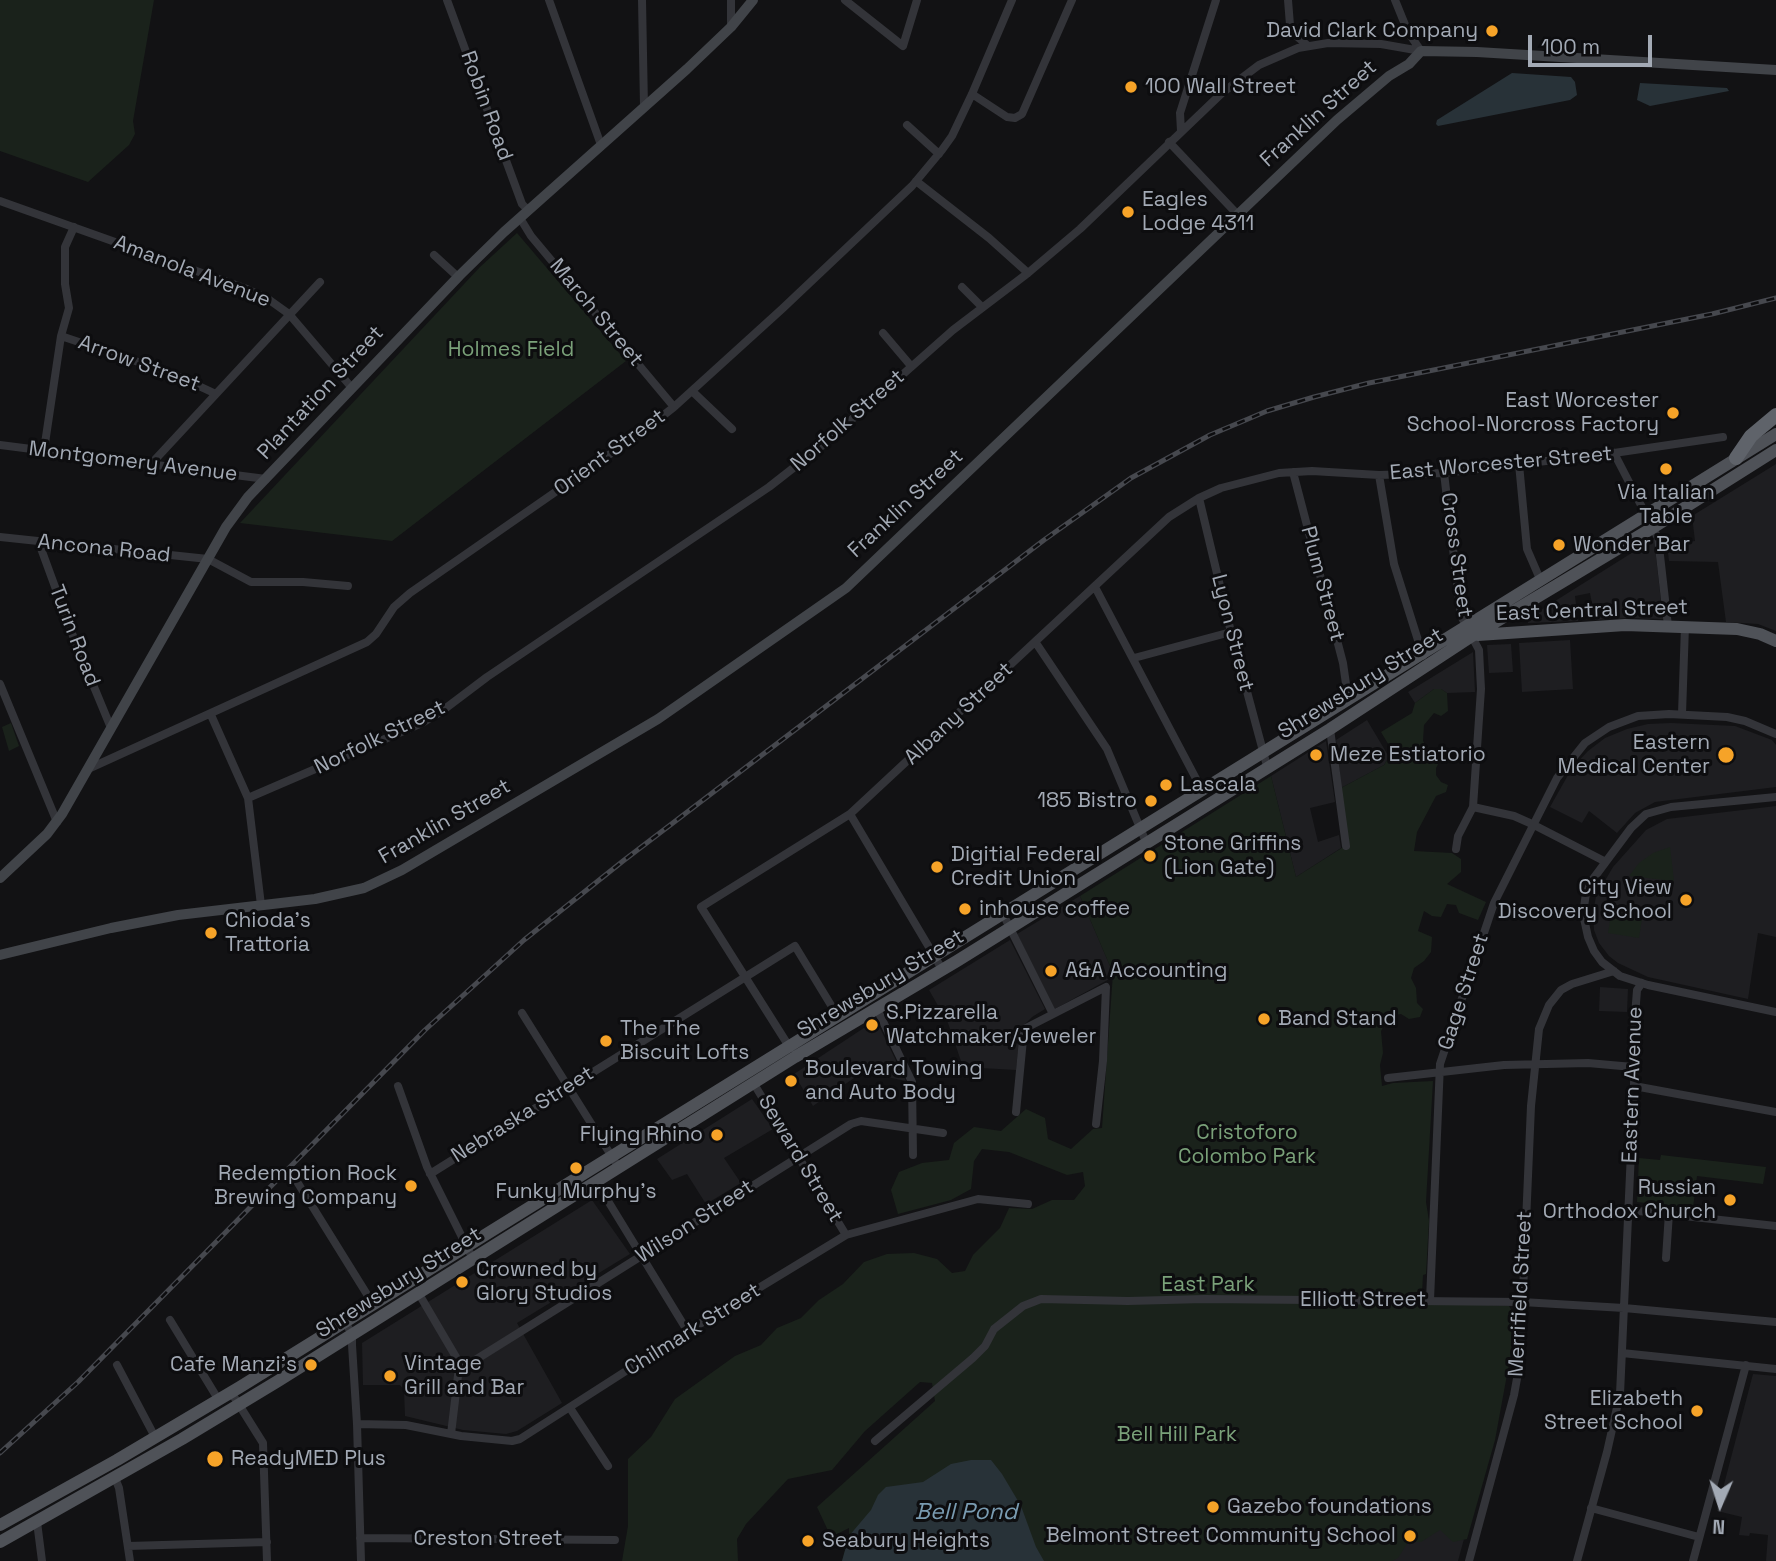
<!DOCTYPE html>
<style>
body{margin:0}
#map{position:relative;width:1776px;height:1561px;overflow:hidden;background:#121214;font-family:"Space Grotesk",sans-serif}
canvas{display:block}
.north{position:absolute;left:1685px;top:1470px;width:70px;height:70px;-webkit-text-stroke:5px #0d0d0f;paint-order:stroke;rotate:183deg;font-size:19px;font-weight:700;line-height:28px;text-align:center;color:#a3aab5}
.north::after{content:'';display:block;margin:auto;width:24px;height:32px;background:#a3aab5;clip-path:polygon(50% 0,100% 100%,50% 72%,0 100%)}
.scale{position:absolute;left:1528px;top:35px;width:124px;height:32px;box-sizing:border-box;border:4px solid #a3aab5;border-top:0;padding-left:9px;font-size:21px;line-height:24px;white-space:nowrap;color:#a3aab5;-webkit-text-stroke:5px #0d0d0f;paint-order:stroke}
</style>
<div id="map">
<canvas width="1776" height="1561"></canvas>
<div class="north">N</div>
<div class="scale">100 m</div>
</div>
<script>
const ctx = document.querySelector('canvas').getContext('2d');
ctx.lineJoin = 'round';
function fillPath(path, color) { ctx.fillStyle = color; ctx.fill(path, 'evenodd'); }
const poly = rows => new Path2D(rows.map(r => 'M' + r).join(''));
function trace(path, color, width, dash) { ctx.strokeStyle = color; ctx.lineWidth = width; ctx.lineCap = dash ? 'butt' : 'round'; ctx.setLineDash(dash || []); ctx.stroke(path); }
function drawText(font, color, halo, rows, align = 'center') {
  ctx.font = font + ' "Space Grotesk",sans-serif'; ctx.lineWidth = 6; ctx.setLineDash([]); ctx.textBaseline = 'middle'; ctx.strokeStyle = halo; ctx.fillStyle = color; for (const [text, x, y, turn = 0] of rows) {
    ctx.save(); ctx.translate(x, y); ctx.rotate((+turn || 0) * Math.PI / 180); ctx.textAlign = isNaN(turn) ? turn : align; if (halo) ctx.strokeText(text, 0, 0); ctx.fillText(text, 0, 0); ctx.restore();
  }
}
fillPath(poly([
 [1776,464,1776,631,1758,624,1726,622,1718,562,1669,561,1667,545,1695,541,1692,516],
 [1654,539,1663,619,1629,618,1595,620,1590,593,1575,596,1578,621,1528,623,1528,618],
 [1570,640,1573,689,1522,692,1519,643],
 [1511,644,1513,672,1489,673,1487,645],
 [1473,652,1475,692,1447,693,1441,689,1434,689,1415,703,1408,692],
 [1367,720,1389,757,1384,765,1341,788,1336,740],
 [1671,723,1735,726,1772,740,1776,745,1776,787,1655,802,1635,813,1617,833,1589,811,1582,823,1550,807,1572,768,1588,751,1605,738,1627,729,1648,724],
 [1326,741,1335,802,1310,808,1318,842,1339,835,1341,848,1296,877,1271,776],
 [1776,806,1776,937,1758,933,1748,999,1648,977,1618,963,1609,956,1599,943,1594,930,1593,914,1596,896,1613,867,1646,830,1667,819],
 [1080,896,1113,973,1113,977,1053,1010,1017,934],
 [1010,940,1045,1009,1032,1017,1023,1026,1019,1040,1016,1070,963,1067,948,1023,929,990],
 [1600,987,1628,989,1627,1012,1599,1011],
 [876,1020,906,1081,863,1072,813,1106,794,1074],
 [752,1099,773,1129,724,1158,741,1183,706,1204,687,1174,672,1180,657,1159],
 [592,1200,630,1254,517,1323,562,1403,517,1431,506,1434,463,1430,405,1416,404,1390,400,1385,363,1385,362,1343],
 [1753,1374,1776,1376,1776,1561,1766,1561,1768,1535,1750,1533,1749,1536,1739,1535,1742,1517,1717,1511],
 [1481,1476,1458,1561,1344,1561]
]), '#1e1e21');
fillPath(poly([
 [0,0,154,0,133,121,135,134,129,145,88,182,0,151],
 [517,233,626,361,392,541,240,523,480,267],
 [1434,689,1441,689,1447,693,1448,711,1441,716,1434,713,1424,725,1423,741,1426,746,1442,757,1436,768,1436,775,1441,782,1448,785,1446,792,1436,796,1417,832,1414,851,1452,853,1461,859,1461,872,1447,884,1486,902,1478,920,1459,913,1456,905,1447,904,1441,917,1432,916,1424,911,1418,931,1432,937,1431,952,1424,961,1414,968,1411,978,1416,988,1417,1003,1423,1009,1420,1017,1409,1019,1401,1014,1389,1016,1381,1031,1383,1053,1380,1065,1382,1086,1393,1083,1433,1081,1426,1202,1429,1221,1426,1274,1423,1275,1422,1292,1410,1292,1410,1298,1428,1296,1448,1303,1509,1306,1513,1313,1514,1323,1511,1353,1495,1440,1467,1539,1453,1542,1440,1530,1421,1542,1408,1542,1398,1558,1392,1561,842,1561,849,1536,849,1528,831,1537,817,1507,935,1401,932,1383,920,1382,865,1431,832,1470,788,1479,746,1524,737,1539,738,1561,622,1561,628,1526,628,1459,651,1437,675,1399,735,1356,761,1345,777,1328,801,1318,819,1300,843,1284,864,1262,887,1254,914,1253,937,1259,952,1273,965,1271,973,1255,1000,1228,1009,1208,1032,1209,1052,1200,1074,1200,1085,1186,1083,1172,1067,1175,1009,1152,982,1149,974,1161,971,1189,951,1200,898,1214,891,1190,899,1172,922,1163,949,1160,954,1143,974,1127,1001,1131,1026,1109,1045,1118,1048,1139,1071,1149,1093,1129,1102,1128,1113,973,1080,896,1271,776,1296,877,1348,844,1341,788,1384,765,1389,757,1390,747,1381,732,1412,713,1415,703],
 [11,723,19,746,9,751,2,727],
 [1670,847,1674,881,1629,876,1639,863,1653,853],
 [1611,914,1642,919,1639,938,1608,933],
 [1661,1155,1766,1167,1763,1184,1697,1176,1693,1208,1637,1202,1639,1158,1660,1160]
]), '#1a221b');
fillPath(poly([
 [1512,73,1571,77,1575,82,1577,95,1570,100,1438,126,1436,124,1437,120],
 [1640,83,1727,88,1729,91,1650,106,1637,100],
 [971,1460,991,1460,1002,1474,1021,1506,1036,1547,1044,1561,842,1561,849,1536,871,1510,878,1495,886,1487,923,1482,951,1464]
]), '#283238');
trace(poly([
 [447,0,522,204,528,210],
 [549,0,601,145],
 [642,0,644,106],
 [845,0,903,46,917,0],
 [1288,0,1290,25,1294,34,1307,45],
 [1395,0,1408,32,1421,51],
 [731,27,731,0],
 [972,94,1007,117,1015,118,1022,114,1072,0],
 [907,125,939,154],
 [1181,131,1180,113,1216,0],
 [1169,142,1238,215],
 [916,181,989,238,1028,273],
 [0,201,247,289,268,299,289,314,352,388],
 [520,218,531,236,674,407],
 [434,255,458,277],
 [962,287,982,307],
 [883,333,911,366],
 [61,336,171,373,216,394],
 [692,391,732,429],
 [0,445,266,479],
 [44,450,61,336,69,308,65,284,65,247,74,227],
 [1614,453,1658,538,1668,626],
 [151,464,320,282],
 [1519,464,1527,549,1540,579],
 [1293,472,1343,663,1348,698],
 [1444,473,1461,616,1479,650,1481,689,1473,807,1458,836,1456,849],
 [1379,475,1394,564,1423,656],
 [1199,498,1231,632,1267,766],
 [0,537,208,559,251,582,303,582,348,586],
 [39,543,73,636,111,728],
 [1095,587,1202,790],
 [1036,643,1107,749,1146,842],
 [1134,658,1231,632],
 [0,684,57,822],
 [1682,714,1685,626],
 [211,715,248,798,261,905],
 [1330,729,1346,846],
 [88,769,367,642,376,634,394,607,410,593,646,429,674,407,782,309,912,186,942,150,952,136,972,94,1012,0],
 [1776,797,1671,807,1646,814,1631,828,1593,879,1586,893,1583,914,1588,937,1594,951,1602,962,1620,976,1648,985,1776,1012],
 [248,798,422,723,442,711,487,677,769,487,824,444,953,330,1028,273,1080,229,1222,93,1259,65,1298,48,1328,43,1381,44,1421,51],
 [1473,807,1514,816,1532,824,1604,861],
 [850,814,942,969],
 [1003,914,1053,1014],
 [877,1009,912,1082,913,1155],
 [522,1013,619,1168],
 [790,1048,701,907,850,814,1169,517,1199,498,1221,488,1279,473,1312,471,1379,475,1444,473,1614,453,1723,437],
 [1388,1078,1504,1065,1588,1063,1633,1067],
 [754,1084,846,1235],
 [398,1086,427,1167,473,1259],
 [1634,1086,1776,1112],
 [1016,1112,1024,1029,1106,987,1103,1061,1096,1124],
 [430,1174,795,946,837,1015],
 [296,1180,373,1304],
 [597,1183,688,1332],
 [1629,1210,1776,1226],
 [1666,1258,1669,1213],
 [419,1294,456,1357,459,1367,451,1434],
 [1430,1300,1440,1064,1494,903,1557,778,1585,743,1609,727,1638,716,1669,714,1727,717,1745,721,1776,734],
 [170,1320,218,1399],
 [345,1322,352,1334,352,1345,357,1424,361,1561],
 [1622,1353,1776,1369],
 [117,1365,155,1437],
 [459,1367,472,1362,568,1302,851,1124,861,1121,943,1133],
 [231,1392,263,1443,267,1561],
 [570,1408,608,1466],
 [357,1424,406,1425,461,1436,512,1441,520,1439,693,1328,846,1235,978,1199,1028,1204],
 [875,1441,973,1358,985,1346,994,1329,1023,1306,1041,1299,1128,1301,1204,1299,1522,1302,1624,1308,1776,1322],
 [115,1478,119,1488,130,1561],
 [1591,1508,1699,1537],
 [37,1522,42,1561],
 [360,1538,615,1540],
 [128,1546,267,1542],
 [1469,1561,1514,1395,1520,1362,1531,1106,1539,1029,1549,1005,1561,990,1572,984,1614,971],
 [1577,1561,1607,1452,1620,1394,1634,1086,1635,1016,1637,990,1642,983],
 [1693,1561,1746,1365]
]), '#333439', 8);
trace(poly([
 [0,878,47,834,62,814,226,527,248,497,460,275,504,232,687,69,731,27,753,0],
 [0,955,111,928,178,915,315,899,364,888,402,870,658,719,846,588,1337,120,1389,76,1409,64,1421,51,1477,52,1776,70]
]), '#414449', 10);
trace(poly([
 [1478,635,1625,625,1737,629,1760,634,1776,641],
 [0,1525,117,1460,240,1387,1776,434],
 [0,1542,182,1439,278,1381,795,1057,957,961,1330,729,1472,636,1654,527,1776,450]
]), '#4f5258', 12);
trace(poly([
 [1736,458,1751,436,1776,415]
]), '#5f636a', 14);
const rail = poly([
 [0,1453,78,1382,425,1030,524,940,623,861,1044,540,1131,478,1210,435,1267,411,1314,397,1369,383,1712,314,1776,298]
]);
trace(rail, '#46484e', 5);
trace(rail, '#0d0d0f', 2.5, [8]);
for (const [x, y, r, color] of [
 [1492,31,7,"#f6a328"],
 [1131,87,7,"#f6a328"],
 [1128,212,7,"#f6a328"],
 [1673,413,7,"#f6a328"],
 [1666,469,7,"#f6a328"],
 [1559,545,7,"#f6a328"],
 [1316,755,7,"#f6a328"],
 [1726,755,9,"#f6a328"],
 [1166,785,7,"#f6a328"],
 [1151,801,7,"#f6a328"],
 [1150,856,7,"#f6a328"],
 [937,867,7,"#f6a328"],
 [1686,900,7,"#f6a328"],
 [965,909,7,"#f6a328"],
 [211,933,7,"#f6a328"],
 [1051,971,7,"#f6a328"],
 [1264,1019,7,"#f6a328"],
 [872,1025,7,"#f6a328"],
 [606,1041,7,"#f6a328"],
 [791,1081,7,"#f6a328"],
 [717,1135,7,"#f6a328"],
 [576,1168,7,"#f6a328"],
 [411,1186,7,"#f6a328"],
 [1730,1200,7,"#f6a328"],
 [462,1282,7,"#f6a328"],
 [311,1365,7,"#f6a328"],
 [390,1376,7,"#f6a328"],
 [1697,1411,7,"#f6a328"],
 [215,1459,9,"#f6a328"],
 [1213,1507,7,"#f6a328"],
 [1410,1536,7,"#f6a328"],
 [808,1541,7,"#f6a328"]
]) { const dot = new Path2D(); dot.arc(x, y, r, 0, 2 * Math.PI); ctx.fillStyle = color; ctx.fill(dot); trace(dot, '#0d0d0f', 2.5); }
drawText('21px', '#a3aab5', '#0d0d0f', [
 ["David Clark Company",1478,31,"right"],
 ["100 Wall Street",1145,87],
 ["Eagles",1142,200],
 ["Lodge 4311",1142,224],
 ["East Worcester",1659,401,"right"],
 ["School-Norcross Factory",1659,425,"right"],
 ["Via Italian",1666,493,"center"],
 ["Table",1666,517,"center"],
 ["Wonder Bar",1573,545],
 ["Eastern",1710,743,"right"],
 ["Medical Center",1710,767,"right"],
 ["Meze Estiatorio",1330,755],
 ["Lascala",1180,785],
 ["185 Bistro",1137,801,"right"],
 ["Stone Griffins",1164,844],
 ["(Lion Gate)",1164,868],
 ["Digitial Federal",951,855],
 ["Credit Union",951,879],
 ["City View",1672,888,"right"],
 ["Discovery School",1672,912,"right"],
 ["inhouse coffee",979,909],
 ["Chioda's",225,921],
 ["Trattoria",225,945],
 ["A&A Accounting",1065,971],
 ["S.Pizzarella",886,1013],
 ["Watchmaker/Jeweler",886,1037],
 ["Band Stand",1278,1019],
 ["The The",620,1029],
 ["Biscuit Lofts",620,1053],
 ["Boulevard Towing",805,1069],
 ["and Auto Body",805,1093],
 ["Flying Rhino",703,1135,"right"],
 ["Redemption Rock",397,1174,"right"],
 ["Brewing Company",397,1198,"right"],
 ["Russian",1716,1188,"right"],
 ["Orthodox Church",1716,1212,"right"],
 ["Funky Murphy's",576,1192,"center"],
 ["Crowned by",476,1270],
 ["Glory Studios",476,1294],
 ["Vintage",404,1364],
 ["Grill and Bar",404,1388],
 ["Cafe Manzi's",297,1365,"right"],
 ["Elizabeth",1683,1399,"right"],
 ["Street School",1683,1423,"right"],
 ["ReadyMED Plus",231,1459],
 ["Gazebo foundations",1227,1507],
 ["Belmont Street Community School",1396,1536,"right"],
 ["Seabury Heights",822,1541]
], 'left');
drawText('21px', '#a3aab5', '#0d0d0f', [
 ["Robin Road",486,106,70],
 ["Franklin Street",1319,114,-42],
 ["Amanola Avenue",192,272,21],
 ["March Street",596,313,50],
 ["Arrow Street",139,364,20],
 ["Plantation Street",321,393,-47],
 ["Norfolk Street",848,421,-41],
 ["Orient Street",610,453,-36],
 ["Montgomery Avenue",133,462,7],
 ["East Worcester Street",1501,464,-5],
 ["Franklin Street",906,504,-43],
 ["Ancona Road",104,549,6],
 ["Cross Street",1456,555,82],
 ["Plum Street",1322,584,75],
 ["East Central Street",1592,611,-2],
 ["Lyon Street",1232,633,76],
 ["Turin Road",74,636,69],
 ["Shrewsbury Street",1361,684,-32],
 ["Albany Street",959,714,-43],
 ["Norfolk Street",380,738,-26],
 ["Franklin Street",445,822,-30],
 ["Shrewsbury Street",881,984,-31],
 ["Gage Street",1464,992,-72],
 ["Eastern Avenue",1633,1085,-88],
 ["Nebraska Street",523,1115,-32],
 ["Seward Street",800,1159,59],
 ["Wilson Street",695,1222,-33],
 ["Shrewsbury Street",399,1283,-32],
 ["Merrifield Street",1521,1294,-87],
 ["Elliott Street",1363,1300],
 ["Chilmark Street",693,1330,-32],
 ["Creston Street",488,1539]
]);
drawText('21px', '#7aa179', '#0d0d0f', [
 ["Holmes Field",511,350],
 ["Cristoforo",1247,1133],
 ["Colombo Park",1247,1157],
 ["East Park",1208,1285],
 ["Bell Hill Park",1177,1435]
]);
drawText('italic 23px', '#799bb1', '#0d0d0f', [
 ["Bell Pond",966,1513]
]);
</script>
